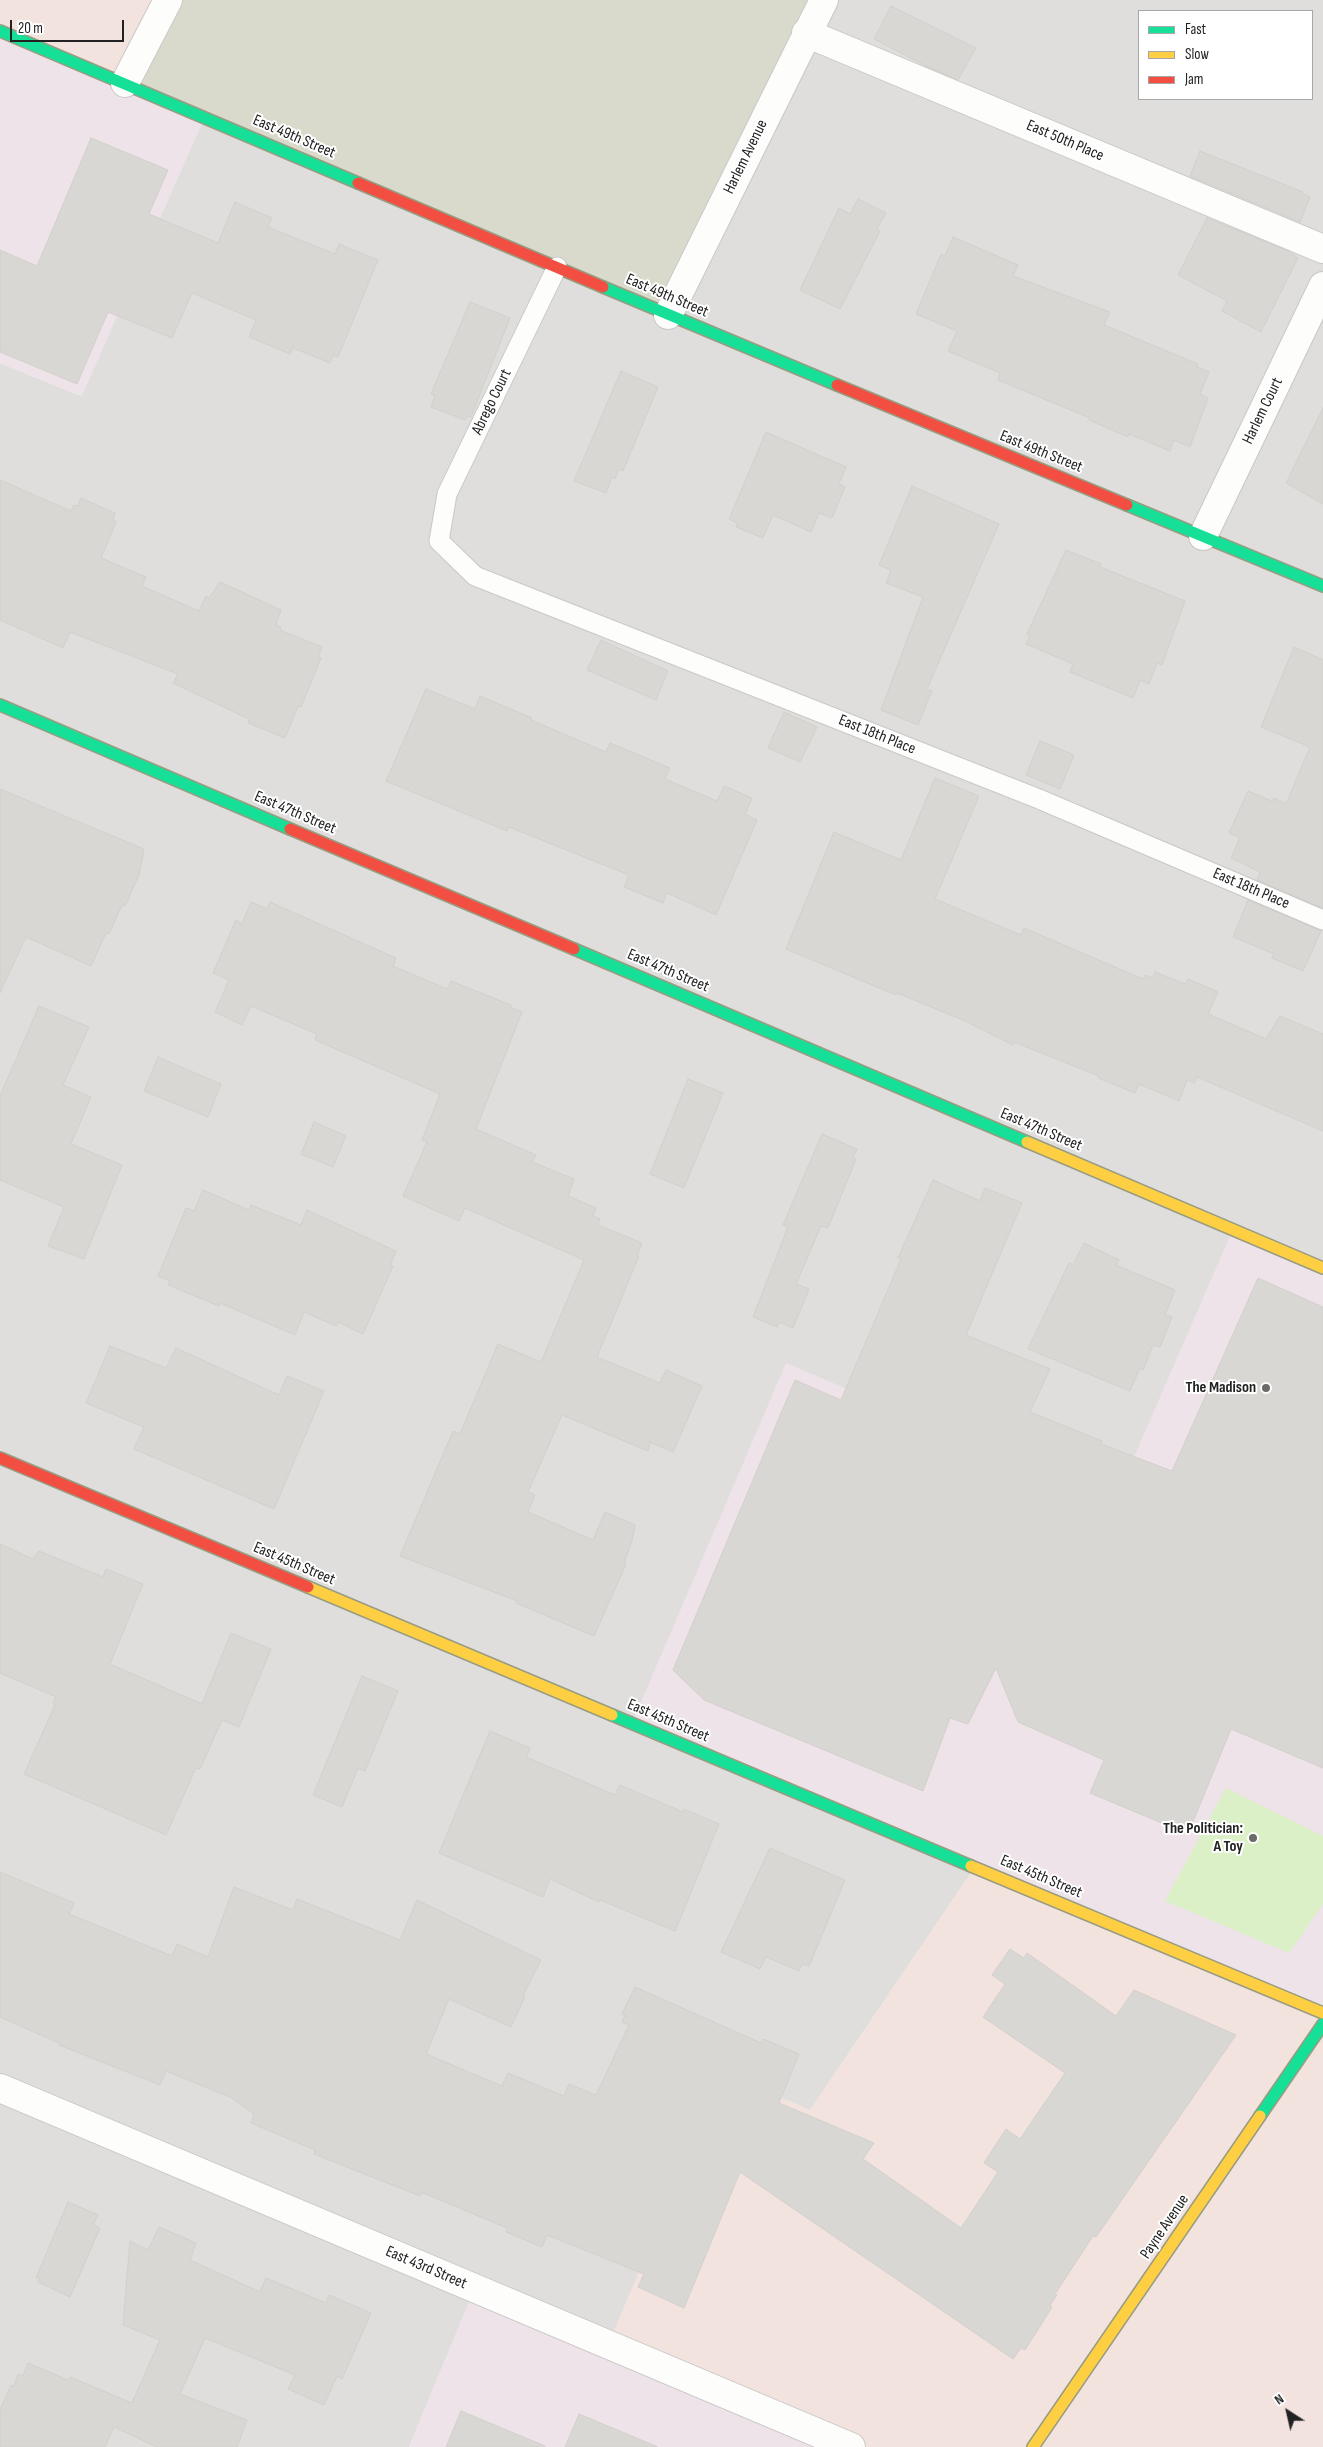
<!DOCTYPE html>
<style>
body{margin:0}
#map{position:relative;width:1323px;height:2447px;overflow:hidden;background:#f0efeb;font-family:"Sofia Sans Condensed",sans-serif}
canvas{display:block}
.legend{position:absolute;left:1138px;top:10px;width:175px;height:90px;box-sizing:border-box;background:#fff;border:1px solid #a7a7a7;margin:0;padding:6px 9px;list-style:none;font-size:15px;color:#222}
.legend li{display:flex;align-items:center;gap:10px;height:25px}
.legend b{width:25px;border:1px solid #a7a7a7}
.north{position:absolute;left:1263px;top:2387px;width:50px;height:50px;-webkit-text-stroke:4px #fff;paint-order:stroke;rotate:325deg;font-size:14px;font-weight:700;line-height:20px;text-align:center;color:#222}
.north::after{content:'';display:block;margin:auto;width:18px;height:22px;background:#222;clip-path:polygon(50% 0,100% 100%,50% 72%,0 100%)}
.scale{position:absolute;left:10px;top:20px;width:114px;height:22px;box-sizing:border-box;border:2px solid #222;border-top:0;padding-left:6px;font-size:15px;line-height:18px;white-space:nowrap;color:#222;-webkit-text-stroke:4px #fff;paint-order:stroke}
</style>
<div id="map">
<canvas width="1323" height="2447"></canvas>
<ul class="legend">
<li><b style="height:6px;background:#16e098"></b>Fast</li>
<li><b style="height:6px;background:#ffcf43"></b>Slow</li>
<li><b style="height:6px;background:#f24e42"></b>Jam</li>
</ul>
<div class="north">N</div>
<div class="scale">20 m</div>
</div>
<script>
const ctx = document.querySelector('canvas').getContext('2d');
ctx.lineJoin = 'round';
function fillPath(path, color) { ctx.fillStyle = color; ctx.fill(path, 'evenodd'); }
const poly = rows => new Path2D(rows.map(r => 'M' + r).join(''));
function trace(path, color, width, dash) { ctx.strokeStyle = color; ctx.lineWidth = width; ctx.lineCap = dash ? 'butt' : 'round'; ctx.setLineDash(dash || []); ctx.stroke(path); }
function drawText(font, color, halo, rows, align = 'center') {
  ctx.font = font + ' "Sofia Sans Condensed",sans-serif'; ctx.lineWidth = 4; ctx.setLineDash([]); ctx.textBaseline = 'middle'; ctx.strokeStyle = halo; ctx.fillStyle = color; for (const [text, x, y, turn = 0] of rows) {
    ctx.save(); ctx.translate(x, y); ctx.rotate((+turn || 0) * Math.PI / 180); ctx.textAlign = isNaN(turn) ? turn : align; if (halo) ctx.strokeText(text, 0, 0); ctx.fillText(text, 0, 0); ctx.restore();
  }
}
fillPath(poly([
 [824,0,1323,0,1323,1268,1114,1503,787,1364,975,1867,810,2110,724,2074,608,2345,475,2288,409,2447,0,2447,0,363,81,396,205,116],
 [1139,11,1312,11,1312,99,1139,99]
]), '#dfdedc');
fillPath(poly([
 [0,0,168,0,125,83,0,31],
 [975,1867,1323,2013,1323,2447,851,2447,608,2345,723,2074,810,2110]
]), '#f2e3df');
fillPath(poly([
 [0,31,205,116,82,396,0,363],
 [1233,1229,1323,1268,1323,2013,632,1723,786,1363,1114,1503],
 [475,2288,851,2447,409,2447]
]), '#eee3e9');
fillPath(poly([
 [168,0,824,0,668,315,125,83]
]), '#dadacc');
fillPath(poly([
 [1226,1788,1323,1836,1323,1904,1289,1953,1165,1901]
]), '#dbf0c7');
const building = poly([
 [891,6,976,48,958,80,926,66,874,39,891,6],
 [91,138,168,170,149,214,218,243,235,202,272,218,268,227,335,254,339,244,378,260,338,357,333,355,330,363,293,348,290,354,249,337,256,320,192,293,172,338,108,312,77,384,0,352,0,250,37,266,91,138],
 [1200,151,1303,192,1303,194,1310,197,1300,222,1190,176,1200,151],
 [858,199,886,213,877,229,880,231,840,309,800,290,839,208,850,214,858,199],
 [1207,218,1288,251,1298,258,1261,332,1222,311,1227,301,1178,275,1207,218],
 [953,237,1018,265,1013,276,1110,312,1104,325,1198,364,1197,367,1209,372,1200,394,1208,398,1190,447,1174,440,1170,451,1129,434,1128,437,1089,420,1090,418,998,380,1000,373,948,351,957,331,916,314,941,254,945,256,953,237],
 [470,302,510,318,471,417,467,416,465,420,431,407,435,395,431,394,470,302],
 [621,371,658,387,623,471,619,469,615,479,612,477,606,493,574,481,621,371],
 [1323,408,1323,504,1286,483,1323,408],
 [766,432,846,467,839,484,845,487,832,518,819,513,811,532,773,515,763,538,736,527,737,523,729,519,766,432],
 [0,480,71,511,74,505,78,506,81,498,115,513,113,520,116,522,101,558,146,577,142,586,199,611,206,596,209,598,220,582,281,610,276,625,281,627,280,630,322,647,318,657,321,658,301,707,298,706,285,738,248,723,249,719,173,683,178,674,70,632,63,648,0,620,0,480],
 [912,486,999,524,927,689,932,691,918,725,881,710,923,597,886,583,891,570,879,565,912,486],
 [1066,550,1101,564,1100,567,1185,601,1162,665,1157,663,1149,684,1140,680,1133,698,1070,672,1073,664,1026,644,1030,636,1027,634,1066,550],
 [601,640,668,671,656,700,587,670,601,640],
 [1294,647,1323,660,1323,908,1257,880,1260,872,1231,858,1240,838,1229,833,1248,791,1272,801,1274,798,1286,804,1310,747,1261,727,1294,647],
 [426,689,475,709,480,696,532,718,531,720,606,752,610,743,670,768,665,779,717,801,724,786,752,798,745,814,757,820,716,915,667,893,663,903,624,887,629,875,509,827,507,831,386,781,426,689],
 [784,712,817,727,800,762,768,748,784,712],
 [1040,741,1074,755,1060,789,1026,775,1040,741],
 [935,778,979,796,935,899,1021,935,1024,928,1143,979,1145,975,1152,978,1155,972,1185,984,1188,979,1218,992,1208,1014,1266,1039,1280,1016,1323,1034,1323,1131,1197,1077,1194,1083,1187,1080,1179,1101,1139,1084,1135,1093,1098,1078,1099,1076,1014,1042,1013,1045,963,1020,897,993,896,995,786,949,834,832,901,860,935,778],
 [0,789,144,849,139,875,126,904,121,907,109,934,106,933,91,966,26,937,0,993,0,789],
 [1248,900,1321,931,1303,971,1272,958,1274,954,1233,937,1248,900],
 [251,902,267,909,270,902,396,958,393,966,447,989,451,981,511,1005,510,1007,522,1012,476,1129,536,1155,532,1162,574,1179,568,1196,596,1208,593,1216,600,1219,598,1225,642,1243,637,1256,639,1256,597,1357,660,1383,666,1370,702,1386,673,1452,650,1442,648,1451,562,1415,528,1492,535,1495,528,1512,593,1540,605,1512,635,1525,632,1541,624,1563,626,1564,594,1636,516,1603,517,1601,400,1556,453,1431,460,1434,498,1344,541,1362,584,1260,465,1208,459,1221,403,1196,427,1142,422,1140,440,1094,315,1040,317,1034,251,1006,242,1025,215,1012,229,980,213,973,236,920,242,924,251,902],
 [39,1006,89,1027,63,1085,91,1097,71,1144,122,1165,84,1259,48,1246,64,1207,0,1180,0,1096,39,1006],
 [158,1057,221,1084,208,1117,144,1091,158,1057],
 [688,1079,723,1093,684,1188,650,1174,688,1079],
 [314,1122,346,1136,333,1167,301,1154,314,1122],
 [822,1134,857,1149,853,1158,856,1159,828,1228,821,1226,796,1284,809,1289,793,1328,779,1322,777,1327,753,1317,788,1227,783,1225,822,1134],
 [933,1180,980,1201,985,1188,1022,1203,966,1335,1050,1369,1030,1412,1102,1441,1101,1444,1172,1471,1258,1278,1323,1307,1323,1768,1231,1729,1188,1834,1090,1793,1104,1760,1018,1722,996,1668,968,1724,950,1718,923,1791,704,1700,673,1670,795,1380,841,1400,901,1259,898,1258,933,1180],
 [203,1190,249,1210,251,1205,301,1225,307,1210,396,1251,390,1266,393,1266,363,1334,338,1322,336,1326,304,1312,295,1335,220,1303,219,1306,168,1285,170,1281,158,1276,186,1208,194,1211,203,1190],
 [1084,1243,1119,1260,1116,1265,1175,1290,1165,1315,1172,1317,1160,1347,1153,1345,1143,1370,1140,1368,1130,1391,1028,1349,1069,1263,1073,1265,1084,1243],
 [110,1346,166,1368,176,1348,279,1395,287,1376,324,1391,274,1509,134,1449,144,1427,86,1403,110,1346],
 [0,1544,33,1559,39,1551,103,1577,106,1569,143,1584,110,1664,202,1704,231,1633,271,1649,239,1727,222,1720,200,1769,196,1768,166,1835,24,1774,55,1705,53,1704,56,1697,0,1673,0,1544],
 [362,1676,398,1691,365,1771,358,1768,342,1807,313,1795,362,1676],
 [490,1731,530,1748,526,1757,615,1795,620,1785,683,1812,684,1809,719,1824,675,1931,600,1900,599,1902,550,1879,543,1897,439,1853,490,1731],
 [770,1848,845,1880,809,1966,802,1964,799,1971,766,1957,760,1969,721,1952,770,1848],
 [0,1872,74,1903,69,1914,172,1956,177,1944,208,1957,234,1887,293,1910,297,1899,400,1940,417,1900,541,1960,523,1995,525,1996,511,2027,449,1999,426,2054,502,2086,508,2073,564,2096,569,2084,596,2095,629,2025,622,2022,625,2015,622,2014,635,1987,761,2043,763,2039,799,2054,779,2103,874,2143,863,2159,961,2228,998,2172,984,2163,1006,2129,1020,2139,1065,2073,983,2017,1005,1984,992,1975,1010,1949,1024,1958,1027,1953,1116,2016,1134,1990,1236,2035,1096,2237,1093,2236,1055,2294,1057,2295,1050,2305,1052,2307,1042,2323,1025,2350,1021,2348,1013,2359,740,2172,684,2308,638,2287,644,2274,547,2235,542,2247,506,2232,507,2228,421,2192,420,2196,314,2154,315,2150,251,2123,254,2114,232,2098,166,2071,160,2085,59,2045,59,2043,0,2017,0,1872],
 [68,2202,98,2215,93,2225,100,2228,70,2297,38,2282,40,2279,36,2278,68,2202],
 [159,2227,196,2243,190,2260,260,2292,266,2278,326,2303,329,2295,371,2313,342,2379,337,2376,324,2405,288,2389,295,2375,205,2338,180,2394,247,2420,237,2447,157,2447,114,2427,105,2447,0,2447,0,2410,11,2385,14,2386,18,2374,23,2376,28,2363,68,2380,70,2377,132,2403,160,2340,123,2325,130,2241,148,2250,159,2227],
 [461,2411,545,2446,545,2447,446,2447,461,2411],
 [579,2414,658,2447,565,2447,579,2414]
]);
fillPath(building, '#d8d7d3');
trace(building, '#d3d0cc', 1);
const lane = poly([
 [557,267,447,494,439,541,475,576,1039,799,1323,920]
]);
const street = poly([
 [806,33,1323,249],
 [125,83,168,0],
 [668,315,824,0],
 [1203,536,1323,286],
 [0,2088,851,2447]
]);
const fast = poly([
 [0,31,358,183],
 [603,287,837,385],
 [1127,505,1323,586],
 [0,705,290,829],
 [574,949,1027,1142],
 [612,1715,971,1866],
 [1260,2116,1323,2024]
]);
const slow = poly([
 [1027,1142,1323,1268],
 [308,1587,612,1715],
 [971,1866,1323,2013],
 [1033,2447,1260,2116]
]);
const jam = poly([
 [358,183,603,287],
 [837,385,1127,505],
 [290,829,574,949],
 [0,1458,308,1587]
]);
trace(lane, '#c9c8c7', 21);
trace(street, '#c9c8c7', 30);
trace(fast, '#989c81', 14);
trace(slow, '#989c81', 14);
trace(jam, '#989c81', 14);
trace(lane, '#fdfdfc', 19);
trace(street, '#fdfdfc', 28);
trace(fast, '#16e098', 11);
trace(slow, '#ffcf43', 11);
trace(jam, '#f24e42', 11);
for (const [x, y, r, color] of [
 [1266,1388,5,"#6a6a68"],
 [1253,1838,5,"#6a6a68"]
]) { const dot = new Path2D(); dot.arc(x, y, r, 0, 2 * Math.PI); ctx.fillStyle = color; ctx.fill(dot); trace(dot, '#fff', 2); }
drawText('16px', '#222', '#fff', [
 ["East 49th Street",294,137,23],
 ["East 50th Place",1065,141,23],
 ["Harlem Avenue",746,157,-64],
 ["East 49th Street",667,296,23],
 ["Abrego Court",492,402,-64],
 ["Harlem Court",1263,411,-64],
 ["East 49th Street",1041,452,22],
 ["East 18th Place",877,735,22],
 ["East 47th Street",295,813,23],
 ["East 18th Place",1251,889,23],
 ["East 47th Street",668,971,23],
 ["East 47th Street",1041,1130,23],
 ["East 45th Street",294,1564,23],
 ["East 45th Street",668,1721,23],
 ["East 45th Street",1041,1877,23],
 ["Payne Avenue",1165,2227,-56],
 ["East 43rd Street",426,2268,23]
]);
drawText('bold 16px', '#222', '#fff', [
 ["The Madison",1256,1388],
 ["The Politician:",1243,1829],
 ["A Toy",1243,1847]
], 'right');
</script>
